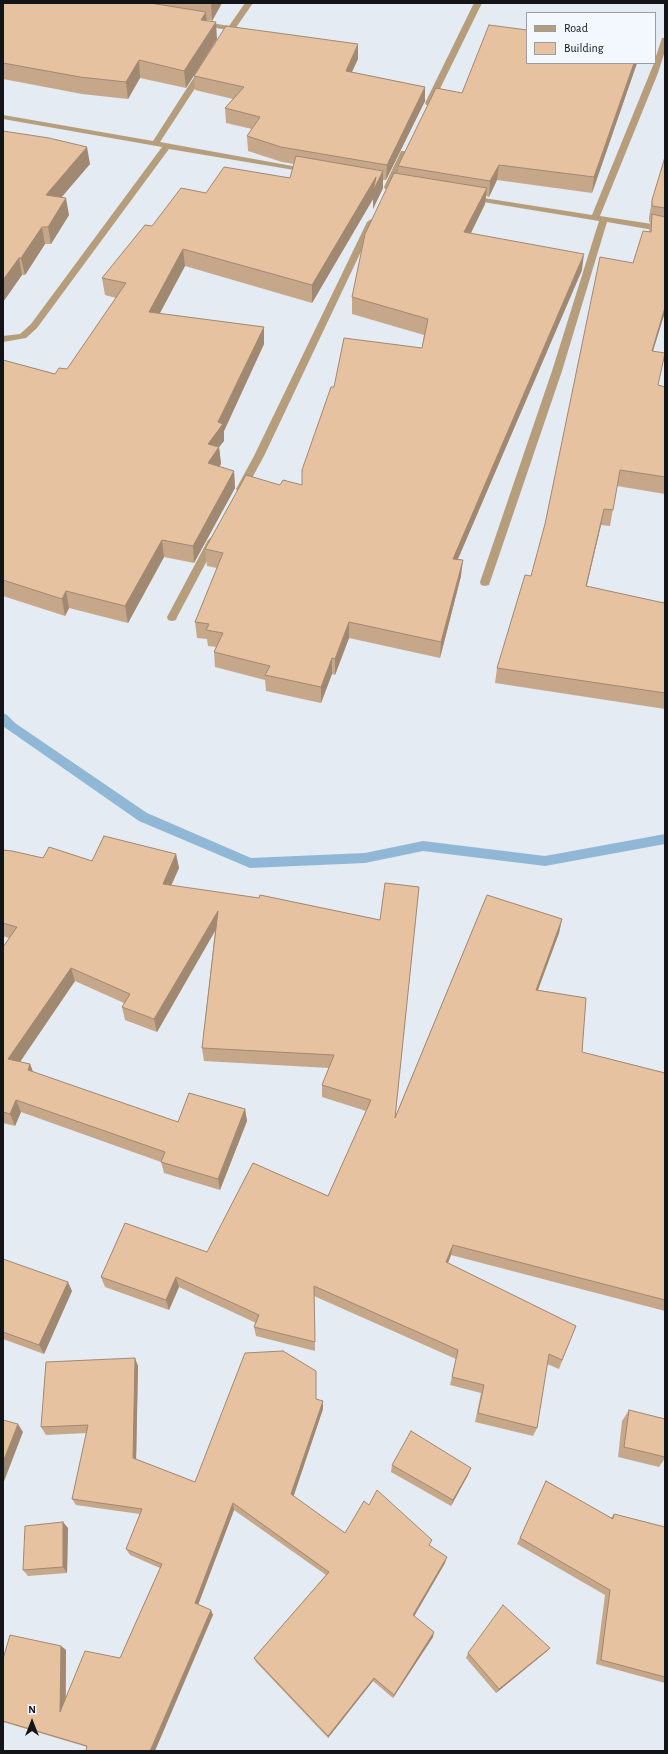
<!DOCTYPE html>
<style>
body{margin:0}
#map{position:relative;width:668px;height:1754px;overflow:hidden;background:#e4ebf2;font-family:"Alegreya Sans",sans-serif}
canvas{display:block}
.frame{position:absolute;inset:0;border:4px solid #121417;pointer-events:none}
.legend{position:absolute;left:526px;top:12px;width:130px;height:52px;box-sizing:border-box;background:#f3f8fe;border:1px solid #999da2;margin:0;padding:5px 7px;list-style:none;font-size:12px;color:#121417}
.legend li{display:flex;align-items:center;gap:8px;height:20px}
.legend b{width:20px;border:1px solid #999da2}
.north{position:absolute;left:12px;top:1702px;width:40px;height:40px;-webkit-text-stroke:3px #f3f8fe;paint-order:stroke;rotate:0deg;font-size:11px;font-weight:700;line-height:16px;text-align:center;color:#121417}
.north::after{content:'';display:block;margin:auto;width:14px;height:18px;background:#121417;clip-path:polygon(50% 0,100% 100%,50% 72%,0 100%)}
</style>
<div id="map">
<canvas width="668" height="1754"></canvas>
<div class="frame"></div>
<ul class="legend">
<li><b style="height:5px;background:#b69e7c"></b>Road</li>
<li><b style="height:11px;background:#e6c2a1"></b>Building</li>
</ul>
<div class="north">N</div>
</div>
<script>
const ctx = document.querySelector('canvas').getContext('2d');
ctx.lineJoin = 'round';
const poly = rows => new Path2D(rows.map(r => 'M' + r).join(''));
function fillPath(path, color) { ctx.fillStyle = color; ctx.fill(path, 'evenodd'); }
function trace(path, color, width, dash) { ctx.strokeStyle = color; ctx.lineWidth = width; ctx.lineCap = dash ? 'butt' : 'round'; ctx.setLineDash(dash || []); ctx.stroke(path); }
fillPath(poly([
 [3,713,7,715,15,723,147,813,251,858,365,853,423,841,545,856,665,834,665,844,545,866,423,851,365,863,250,868,139,821,7,729,3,726,3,713]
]), '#90b7d5');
fillPath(poly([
 [245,3,253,3,226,42,223,42,219,40,227,30,200,25,196,23,200,21,229,26,245,3],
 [474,3,482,3,433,103,429,105,426,105,425,103,474,3],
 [662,38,665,38,665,51,658,73,600,216,665,226,665,232,607,222,562,371,490,582,489,585,485,586,481,585,480,582,552,371,599,221,471,200,467,198,471,196,592,215,654,63,655,63,655,59,662,38],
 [200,68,206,68,207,70,160,142,309,169,313,171,312,173,169,149,37,328,26,338,3,342,3,336,20,334,31,324,162,147,3,119,3,115,153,141,200,68],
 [401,151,407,151,408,153,392,187,391,189,385,189,384,187,401,151],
 [371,219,375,222,264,456,245,491,237,491,236,489,254,456,367,222,371,219],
 [213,536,218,540,177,617,176,620,172,621,168,620,167,617,208,540,213,536]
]), '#b69e7c');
fillPath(poly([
 [3,3,222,3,212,21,207,20,217,39,186,88,140,78,128,99,82,94,3,79],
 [358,59,352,72,425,87,425,101,386,180,383,180,383,188,373,209,373,199,312,303,185,266,159,314,264,327,264,344,224,431,224,441,219,447,221,464,219,466,234,471,235,488,194,563,164,557,128,623,69,608,65,616,3,596,3,360,55,374,67,369,116,298,105,295,102,278,152,226,206,193,290,178,294,164,282,162,248,151,247,136,252,129,226,123,225,108,233,99,195,90,194,76],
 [634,63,637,63,636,66,592,193,497,180,489,197,486,196,485,204,471,233,582,270,458,559,461,576,440,658,349,638,335,675,332,674,321,703,266,691,265,680,215,667,214,652,216,647,208,646,207,639,197,638,195,622,217,568,207,566,205,549,280,485,302,485,334,387,422,348,424,335,352,314,352,297,398,173,398,166,462,93],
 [3,131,90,164,61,197,69,215,51,244,45,244,25,275,22,275,3,302],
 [665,157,665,312,653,351,658,385,665,387,665,494,617,486,610,526,601,525,586,586,664,603,665,599,665,709,495,683,497,668,531,576,633,263,649,232,650,222,649,222,649,217,652,200],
 [104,836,176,854,179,868,171,886,259,898,260,895,380,920,385,883,419,887,395,1117,487,895,562,919,559,933,538,990,586,998,582,1052,665,1073,665,1311,451,1255,448,1263,576,1326,559,1369,547,1364,537,1428,533,1436,475,1422,481,1393,450,1385,456,1359,314,1296,315,1351,256,1336,254,1327,256,1323,179,1287,169,1310,105,1287,101,1277,125,1223,207,1252,253,1163,328,1196,366,1111,322,1097,322,1085,329,1068,204,1061,202,1048,215,931,157,1032,125,1020,122,1007,124,1003,75,981,20,1062,30,1064,33,1072,178,1122,189,1093,245,1109,247,1121,220,1190,164,1173,161,1162,21,1112,15,1126,3,1123,3,947,9,938,3,936,3,850,12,851,43,858,49,847,92,861],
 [3,1259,72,1291,44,1354,3,1339],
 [138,1366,136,1459,195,1482,317,1399,323,1409,293,1496,345,1533,430,1546,445,1563,414,1616,433,1637,393,1698,373,1681,328,1738,256,1662,254,1658,326,1575,234,1510,198,1604,213,1615,87,1747,3,1722,3,1659,61,1646,66,1650,66,1699,120,1658,160,1568,130,1555,126,1549,140,1514,76,1505,72,1499,87,1433,46,1435,41,1427],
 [629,1410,665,1419,665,1458,659,1467,618,1457,622,1421],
 [392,1465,468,1475,451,1506,391,1472],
 [546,1481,611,1518,614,1514,665,1527,665,1683,596,1664,605,1595,517,1544],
 [68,1528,67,1573,28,1576,23,1570],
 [550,1648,546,1652,496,1693,466,1658,468,1653]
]), '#c6a78a');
fillPath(poly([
 [211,3,222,3,212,21,211,4],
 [206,12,207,29,201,20],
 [216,22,217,39,186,88,184,71],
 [358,44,358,59,345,86,346,71],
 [139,60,140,78,128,99,126,82],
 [634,63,637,63,636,66,592,193,594,177],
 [425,87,425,101,386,180,387,165],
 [87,147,90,164,49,212,46,195],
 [499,165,497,180,489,197,490,181],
 [383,171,383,188,373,209,373,199,312,303,312,285,376,177],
 [487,188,485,204,463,249,464,232],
 [66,198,69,215,51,244,48,227],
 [42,227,45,244,25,275,21,258],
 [183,249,185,266,151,330,149,312],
 [584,254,582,270,451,575,453,559],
 [19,258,22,275,3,302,3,280],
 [665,307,665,312,648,367,652,351],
 [264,327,264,344,224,431,224,441,219,447,221,464,210,480,208,463,208,444],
 [234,471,235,488,194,563,193,546],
 [604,509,601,525,583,602,586,586],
 [162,540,164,557,128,623,125,606],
 [463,560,461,576,440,658,441,642],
 [66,591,69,608,65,616,62,599],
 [349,622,349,638,335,675,335,659],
 [332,658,332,674,321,703,321,687],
 [176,854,179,868,165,899,163,884],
 [218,911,219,924,157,1032,154,1019],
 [562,919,559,933,533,1003,536,990],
 [71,968,75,981,13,1072,8,1059],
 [30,1064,35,1077,28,1070],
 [16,1100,21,1112,15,1126,10,1114],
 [245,1109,247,1121,220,1190,218,1179],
 [453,1245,451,1255,444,1273,446,1262],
 [176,1277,179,1287,169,1310,166,1300],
 [68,1282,72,1291,44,1354,39,1345],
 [135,1358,138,1366,136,1465,133,1458],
 [323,1401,323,1409,292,1501,291,1494],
 [18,1424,23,1432,3,1484,3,1462],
 [471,1468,468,1475,451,1506,453,1500],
 [233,1503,234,1510,197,1608,195,1603],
 [63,1522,68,1528,67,1573,63,1567],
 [447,1557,445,1563,412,1620,413,1615],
 [211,1610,213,1615,155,1751,150,1751],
 [434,1632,433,1637,393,1698,394,1695],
 [61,1646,66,1650,65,1715,60,1712],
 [550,1648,546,1652,496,1693,499,1689],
 [374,1678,373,1681,328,1738,328,1736]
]), '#a18871');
const building = poly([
 [3,3,150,3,206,12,201,20,216,22,184,71,139,60,126,82,80,77,3,63,3,3],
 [489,25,527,30,527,63,634,63,594,177,499,165,490,181,398,166,436,88,462,93,489,25],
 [226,26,358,44,346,71,425,87,387,165,281,147,247,136,260,117,225,108,244,87,194,76,226,26],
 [3,131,49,138,87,147,46,195,66,198,48,227,42,227,21,258,19,258,3,280,3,131],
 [296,156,383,171,373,191,376,177,312,285,183,249,149,312,264,327,218,422,223,424,208,444,219,447,208,463,234,471,193,546,162,540,125,606,66,591,62,599,3,580,3,360,55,374,59,368,67,369,126,283,102,278,145,225,152,226,181,188,206,193,224,167,290,178,296,156],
 [665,157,665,208,652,206,652,200,665,157],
 [394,173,487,188,464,232,584,254,453,559,463,560,441,642,349,622,335,659,332,658,321,687,265,675,270,666,214,652,223,633,206,630,209,624,195,622,223,553,205,549,246,475,280,485,283,480,302,485,302,470,331,387,334,387,344,338,422,348,428,319,352,297,365,234,394,173],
 [652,214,665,217,665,307,652,351,665,353,658,385,665,387,665,477,620,470,613,510,604,509,586,586,664,603,665,599,665,693,497,668,525,575,531,576,545,524,600,257,633,263,643,231,651,232,652,214],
 [104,836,176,854,163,884,259,898,260,895,380,920,385,883,419,887,395,1118,487,895,562,919,536,990,586,998,582,1052,665,1073,665,1300,453,1245,446,1262,576,1326,562,1360,549,1354,537,1428,478,1413,484,1385,452,1377,458,1350,314,1286,315,1342,254,1327,259,1315,176,1277,166,1300,101,1277,125,1223,207,1252,253,1163,328,1196,371,1100,322,1085,334,1055,202,1048,218,911,154,1019,122,1007,130,994,71,968,8,1059,30,1064,28,1070,178,1122,189,1093,245,1109,218,1179,161,1162,165,1152,16,1100,10,1114,3,1112,3,947,17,927,3,923,3,850,12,851,43,858,49,847,92,861,104,836],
 [3,1259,68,1282,39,1345,3,1332,3,1259],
 [283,1351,316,1371,316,1399,323,1401,291,1494,345,1533,364,1501,369,1505,377,1490,432,1540,429,1545,447,1557,413,1615,434,1632,394,1695,374,1678,328,1736,254,1658,329,1572,233,1503,195,1603,211,1610,150,1751,86,1751,87,1746,3,1721,3,1659,10,1635,61,1646,60,1712,85,1651,120,1658,162,1564,126,1549,142,1509,72,1499,88,1425,41,1427,46,1362,135,1358,133,1458,195,1482,245,1353,283,1351],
 [629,1410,665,1419,665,1457,624,1447,629,1410],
 [3,1420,18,1424,3,1462,3,1420],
 [411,1431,471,1468,453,1500,392,1465,411,1431],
 [546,1481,613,1519,614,1514,665,1527,665,1677,601,1660,610,1590,520,1538,546,1481],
 [63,1522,63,1567,23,1570,25,1526,63,1522],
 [503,1605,550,1648,499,1689,468,1653,503,1605]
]);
fillPath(building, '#e6c2a1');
trace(building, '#a18871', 1);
</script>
